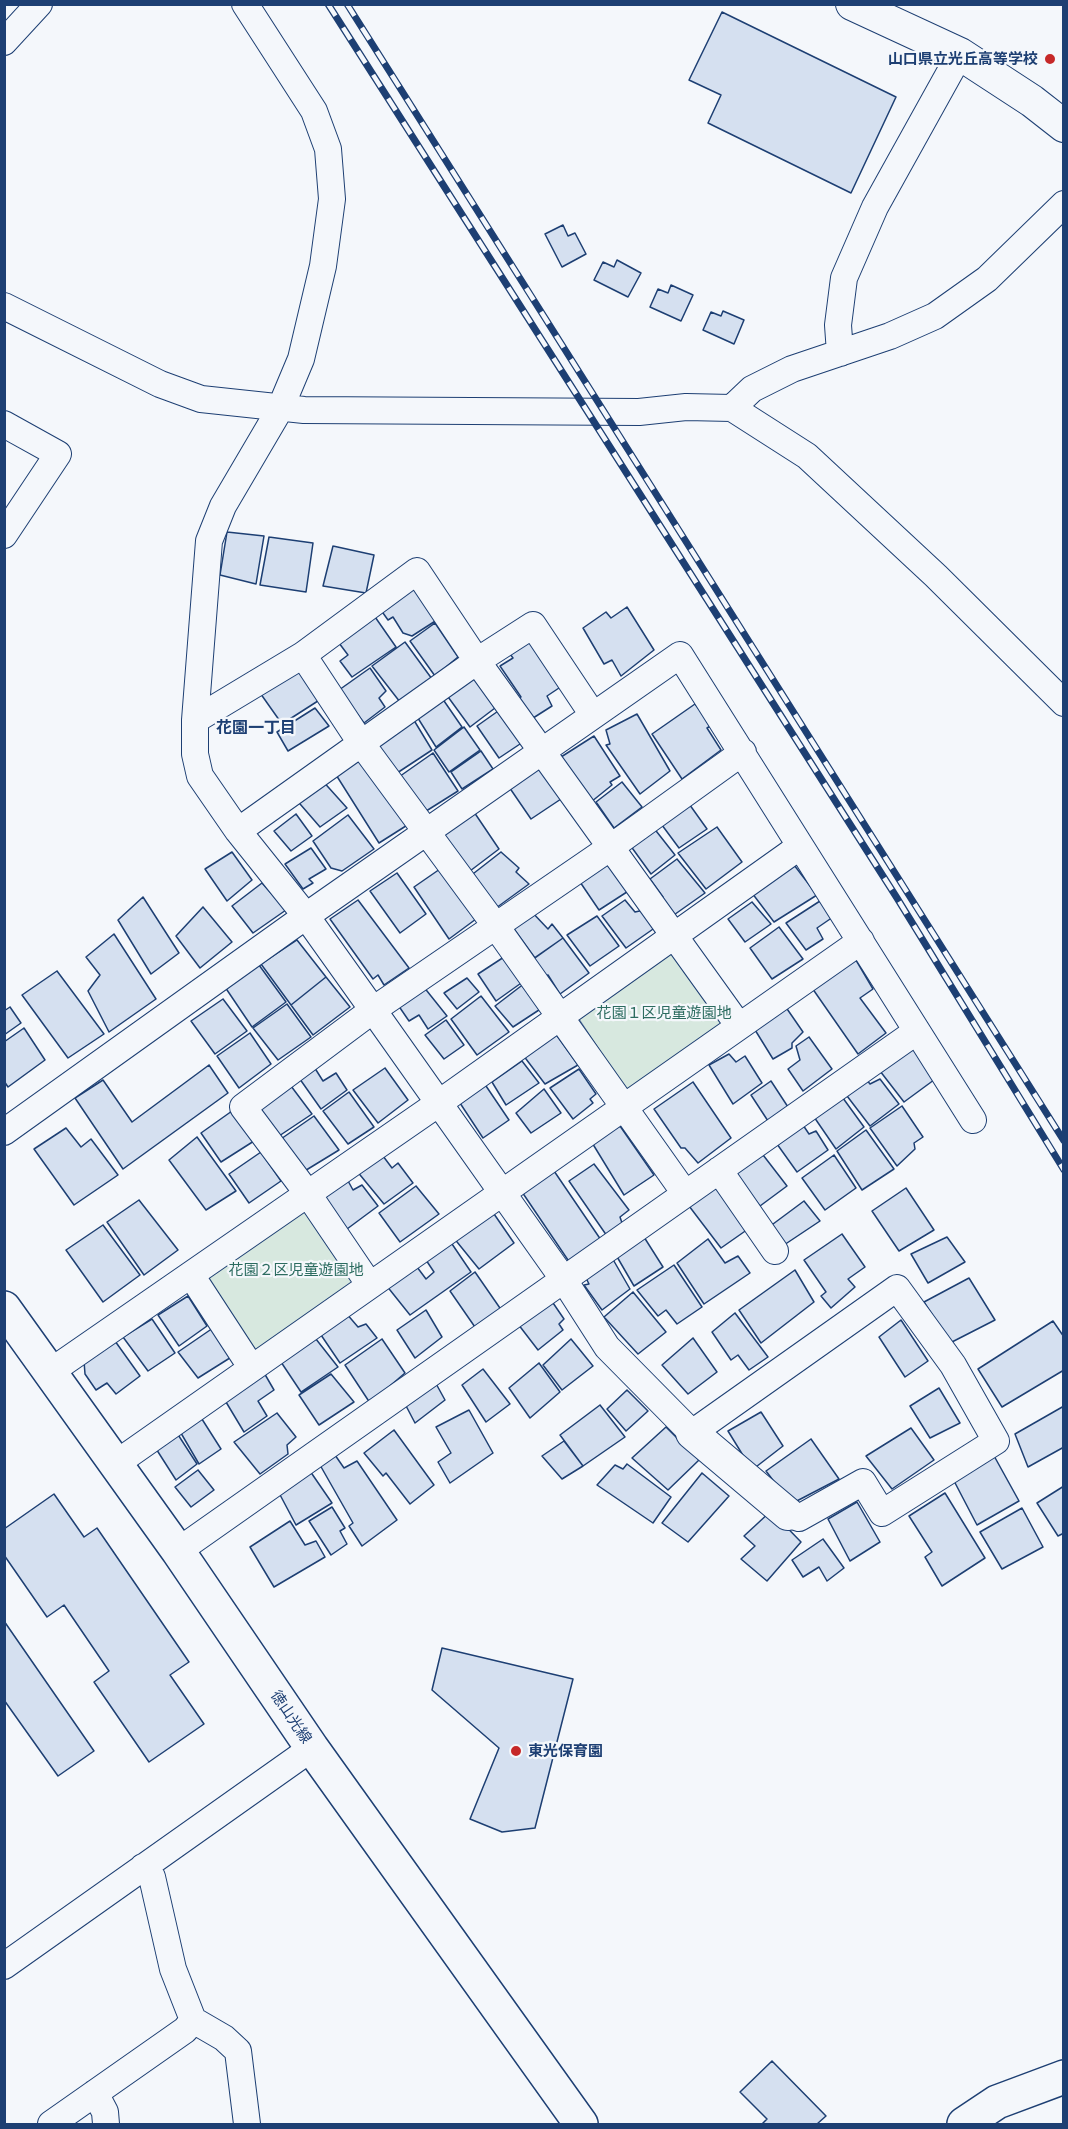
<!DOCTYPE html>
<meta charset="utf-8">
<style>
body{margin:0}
#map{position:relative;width:1068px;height:2129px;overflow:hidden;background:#f4f7fb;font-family:"Asap Condensed",sans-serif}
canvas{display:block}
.frame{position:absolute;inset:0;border:6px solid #1d3f73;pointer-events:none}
</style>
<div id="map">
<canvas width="1068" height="2129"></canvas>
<div class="frame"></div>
</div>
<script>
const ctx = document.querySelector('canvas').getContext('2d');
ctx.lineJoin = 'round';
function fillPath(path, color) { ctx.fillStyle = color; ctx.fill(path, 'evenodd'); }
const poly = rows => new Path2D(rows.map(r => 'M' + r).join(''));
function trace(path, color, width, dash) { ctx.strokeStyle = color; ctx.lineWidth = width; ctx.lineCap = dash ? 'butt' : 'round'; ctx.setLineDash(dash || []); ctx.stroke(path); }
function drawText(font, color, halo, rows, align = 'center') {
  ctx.font = font + ' "Asap Condensed","Noto Sans JP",sans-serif'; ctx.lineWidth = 4.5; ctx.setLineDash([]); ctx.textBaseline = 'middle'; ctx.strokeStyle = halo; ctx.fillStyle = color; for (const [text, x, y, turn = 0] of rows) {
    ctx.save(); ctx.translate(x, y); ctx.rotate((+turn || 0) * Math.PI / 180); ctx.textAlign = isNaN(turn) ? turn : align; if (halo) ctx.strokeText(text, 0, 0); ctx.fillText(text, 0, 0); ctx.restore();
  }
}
const green = poly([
 [676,948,729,1023,628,1094,578,1018,676,948],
 [308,1209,357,1280,252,1353,203,1281,308,1209]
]);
fillPath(green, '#d7e8df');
trace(green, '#687fa3', 1.5);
const building = poly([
 [722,12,896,97,851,193,708,123,721,95,689,80,722,12],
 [563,225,568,236,575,233,586,254,562,267,545,234,563,225],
 [617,260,641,273,628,297,594,280,603,262,614,267,617,260],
 [671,285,693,295,681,321,650,307,658,289,668,293,671,285],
 [723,311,744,320,734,344,703,330,711,312,721,316,723,311],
 [227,532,264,536,256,584,220,575,227,532],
 [269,537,313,543,306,592,260,585,269,537],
 [333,546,374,555,366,593,323,586,333,546],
 [414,582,440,618,412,636,403,633,393,617,388,620,378,606,414,582],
 [627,607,654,650,621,676,612,660,604,664,583,628,606,612,611,618,627,607],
 [373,614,396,647,352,677,340,661,348,655,336,639,373,614],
 [435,623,458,657,435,676,410,641,435,623],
 [533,640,565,684,547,696,552,706,530,720,517,700,521,697,500,666,513,658,510,654,533,640],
 [405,642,432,679,400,702,372,666,405,642],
 [297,663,321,699,282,724,258,690,297,663],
 [370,668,386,691,379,698,385,707,364,723,339,690,370,668],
 [470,671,495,708,470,727,443,690,470,671],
 [442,698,462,727,436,747,416,715,442,698],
 [695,704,712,725,707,728,721,750,682,779,652,734,695,704],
 [315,708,329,726,288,751,277,732,315,708],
 [501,709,523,742,499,758,477,726,501,709],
 [637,714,670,771,640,794,606,745,610,744,606,730,637,714],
 [412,717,432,750,394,775,372,744,412,717],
 [464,727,480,750,449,772,434,750,464,727],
 [594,736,620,776,610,782,612,785,591,802,561,757,594,736],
 [481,751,493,769,462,789,451,772,481,751],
 [358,752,409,824,379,843,333,770,358,752],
 [433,753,458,791,423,813,396,779,433,753],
 [538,761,564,797,531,819,507,784,538,761],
 [320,778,347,808,320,827,294,797,320,778],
 [622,782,642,807,614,828,596,802,622,782],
 [687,801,707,829,679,848,659,821,687,801],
 [474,812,499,849,466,874,440,837,474,812],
 [296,814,312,836,291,851,274,831,296,814],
 [348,815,374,849,342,871,331,868,313,841,348,815],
 [653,827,675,855,651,874,630,845,653,827],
 [717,827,742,862,706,889,678,853,717,827],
 [311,848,326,869,309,879,313,883,303,889,285,864,311,848],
 [232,852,252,880,227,901,205,869,232,852],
 [501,852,519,868,516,872,529,884,496,908,469,877,501,852],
 [607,858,630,890,599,910,578,879,607,858],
 [677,859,705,893,671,917,659,902,663,897,650,879,677,859],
 [791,861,817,895,774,922,752,893,791,861],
 [440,869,476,919,449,939,414,887,440,869],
 [397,873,426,914,400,933,370,891,397,873],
 [262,883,286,910,253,933,232,906,262,883],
 [143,897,179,953,151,974,118,920,143,897],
 [358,900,409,968,384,985,378,975,373,979,330,919,358,900],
 [625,900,635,912,644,910,656,927,626,948,602,916,625,900],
 [820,901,833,917,817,928,823,939,806,950,786,923,820,901],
 [752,902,771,924,745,942,728,919,752,902],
 [203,907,232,942,200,968,176,936,203,907],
 [530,910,548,929,552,924,563,938,535,958,509,922,530,910],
 [597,916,619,946,590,966,567,935,597,916],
 [779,927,803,959,772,979,750,948,779,927],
 [114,934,156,999,109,1032,88,991,100,975,86,957,114,934],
 [563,938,589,973,560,994,548,975,539,980,527,963,563,938],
 [297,940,326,977,291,1005,261,964,297,940],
 [853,955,873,989,860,998,886,1033,858,1054,810,985,853,955],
 [504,957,524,981,496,1001,478,974,504,957],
 [259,965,286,1002,252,1027,225,987,259,965],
 [57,971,104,1034,68,1058,22,995,57,971],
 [326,977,350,1007,313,1035,291,1005,326,977],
 [467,978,479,992,457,1009,444,993,467,978],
 [525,983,542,1008,513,1027,495,1006,525,983],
 [423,986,447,1016,428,1029,419,1015,409,1021,396,1002,423,986],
 [481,996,509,1032,477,1055,451,1019,481,996],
 [223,999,247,1031,215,1054,191,1021,223,999],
 [783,1003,803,1032,792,1043,792,1048,773,1059,752,1025,783,1003],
 [287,1004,311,1037,278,1060,253,1028,287,1004],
 [10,1007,21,1023,4,1035,4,1011,10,1007],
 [446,1020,464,1045,444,1059,425,1035,446,1020],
 [24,1028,45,1060,8,1087,4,1081,4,1042,24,1028],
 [250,1033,271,1064,239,1088,217,1056,250,1033],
 [555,1033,578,1065,545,1084,523,1055,555,1033],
 [809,1037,832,1069,803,1091,788,1069,800,1060,796,1046,809,1037],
 [915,1043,938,1077,904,1102,880,1071,915,1043],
 [729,1054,736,1062,745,1056,762,1083,733,1104,709,1065,729,1054],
 [522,1061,539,1083,506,1105,492,1082,522,1061],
 [311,1062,323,1081,336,1073,347,1090,321,1109,297,1075,311,1062],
 [209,1065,228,1093,123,1169,75,1098,103,1080,132,1122,209,1065],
 [385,1068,408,1100,378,1123,353,1090,385,1068],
 [579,1069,596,1094,590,1099,593,1103,573,1119,550,1088,579,1069],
 [863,1075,870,1084,880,1079,899,1104,870,1126,844,1092,863,1075],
 [771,1081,788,1107,768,1121,751,1095,771,1081],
 [288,1082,312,1114,276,1138,252,1105,288,1082],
 [693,1082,731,1138,698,1163,685,1148,681,1148,654,1109,693,1082],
 [484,1083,509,1120,483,1138,458,1100,484,1083],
 [544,1089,561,1113,531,1133,516,1113,544,1089],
 [349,1092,374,1127,348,1144,323,1111,349,1092],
 [840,1094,864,1127,836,1149,812,1114,840,1094],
 [902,1106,923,1137,914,1143,915,1149,897,1166,870,1128,902,1106],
 [232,1111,254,1141,221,1162,201,1133,232,1111],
 [314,1116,339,1150,303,1172,278,1141,314,1116],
 [803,1125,809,1134,816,1131,828,1150,797,1172,777,1144,803,1125],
 [620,1126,654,1175,624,1195,591,1141,620,1126],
 [66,1128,81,1147,91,1139,118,1175,74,1205,34,1149,66,1128],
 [866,1130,894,1169,862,1190,837,1151,866,1130],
 [197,1137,236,1191,206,1210,169,1160,197,1137],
 [760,1151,787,1186,760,1206,731,1171,760,1151],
 [261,1152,281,1181,249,1203,229,1174,261,1152],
 [380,1152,392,1168,398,1163,413,1183,384,1204,356,1170,380,1152],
 [834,1155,856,1188,825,1210,802,1178,834,1155],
 [594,1164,629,1210,620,1217,622,1223,607,1236,569,1181,594,1164],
 [552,1168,601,1240,570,1263,520,1189,552,1168],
 [347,1179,353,1190,362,1185,378,1206,347,1229,322,1196,347,1179],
 [717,1180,751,1227,721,1248,686,1202,717,1180],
 [416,1186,439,1214,400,1242,379,1213,416,1186],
 [906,1188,934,1230,899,1251,872,1211,906,1188],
 [139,1200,178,1250,144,1275,107,1222,139,1200],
 [804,1201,820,1221,784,1245,769,1227,804,1201],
 [492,1211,514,1243,479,1269,453,1237,492,1211],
 [103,1225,140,1275,103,1302,66,1250,103,1225],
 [842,1234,865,1267,848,1279,855,1287,831,1308,821,1296,826,1292,804,1260,842,1234],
 [644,1237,663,1267,634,1286,616,1255,644,1237],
 [947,1237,965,1262,928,1283,911,1254,947,1237],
 [708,1239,725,1263,738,1256,750,1273,704,1304,677,1263,708,1239],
 [450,1241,471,1272,410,1315,382,1280,414,1263,426,1279,434,1272,424,1257,450,1241],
 [611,1256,630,1289,602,1310,584,1285,589,1284,584,1274,611,1256],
 [674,1265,702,1307,677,1324,666,1310,658,1316,637,1290,674,1265],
 [795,1270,814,1302,761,1343,739,1310,795,1270],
 [475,1272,502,1311,477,1330,450,1291,475,1272],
 [969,1278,995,1320,950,1343,924,1302,969,1278],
 [633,1292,666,1332,638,1354,604,1317,633,1292],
 [188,1296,207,1326,179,1346,158,1315,188,1296],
 [551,1300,564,1319,559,1324,563,1330,538,1350,518,1324,551,1300],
 [426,1310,442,1337,415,1358,397,1330,426,1310],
 [346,1313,358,1327,366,1324,377,1338,340,1363,319,1332,346,1313],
 [735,1313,768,1357,749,1370,738,1355,731,1360,712,1332,735,1313],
 [152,1319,175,1353,148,1371,123,1337,152,1319],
 [901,1320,928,1361,905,1377,879,1337,901,1320],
 [1053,1321,1064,1337,1064,1370,1002,1407,978,1369,1053,1321],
 [213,1328,233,1356,198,1378,178,1352,213,1328],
 [312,1334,338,1367,301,1392,279,1359,312,1334],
 [693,1338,717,1372,688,1394,662,1365,693,1338],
 [382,1339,405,1373,370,1403,345,1365,382,1339],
 [571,1339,593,1366,562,1390,543,1365,571,1339],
 [115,1341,140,1376,116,1394,107,1383,96,1390,85,1374,84,1361,115,1341],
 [539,1363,560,1392,530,1418,509,1388,539,1363],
 [483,1369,510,1404,486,1422,462,1385,483,1369],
 [263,1371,274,1390,258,1401,267,1416,244,1432,223,1397,263,1371],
 [331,1374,354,1402,319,1425,299,1395,331,1374],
 [434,1380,445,1400,415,1423,404,1402,434,1380],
 [939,1388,960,1423,930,1438,910,1406,939,1388],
 [627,1390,648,1411,626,1431,607,1409,627,1390],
 [600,1405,625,1437,583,1466,560,1435,600,1405],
 [1064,1406,1064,1447,1028,1467,1015,1434,1064,1406],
 [469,1410,493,1453,450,1483,438,1462,451,1453,436,1427,469,1410],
 [761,1412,783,1446,752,1470,728,1431,761,1412],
 [277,1413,296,1437,287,1445,288,1454,260,1474,234,1442,277,1413],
 [200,1416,221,1449,199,1464,178,1428,200,1416],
 [666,1427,699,1460,668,1490,632,1458,666,1427],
 [911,1428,934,1460,892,1489,866,1456,911,1428],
 [175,1430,197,1464,176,1480,153,1444,175,1430],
 [394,1430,434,1485,410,1504,386,1473,383,1476,364,1453,394,1430],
 [811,1439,839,1479,791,1504,766,1471,811,1439],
 [564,1441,583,1466,562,1479,542,1456,564,1441],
 [993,1454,1019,1501,977,1525,953,1479,993,1454],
 [335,1455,344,1468,357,1461,397,1520,362,1546,349,1526,353,1523,320,1465,335,1455],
 [627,1464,671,1497,653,1523,597,1485,615,1465,623,1469,627,1464],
 [198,1470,214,1490,191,1507,175,1487,198,1470],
 [310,1471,332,1503,296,1525,278,1491,310,1471],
 [702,1473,729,1496,688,1542,662,1523,702,1473],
 [1064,1486,1064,1533,1058,1536,1037,1503,1064,1486],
 [945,1493,985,1558,942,1586,925,1557,932,1552,909,1516,945,1493],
 [54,1494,84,1537,97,1528,189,1662,170,1675,204,1724,149,1762,94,1682,109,1671,64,1605,47,1617,4,1555,4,1529,54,1494],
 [857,1502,880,1542,850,1561,828,1519,857,1502],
 [332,1507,345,1528,340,1531,347,1544,331,1555,309,1521,332,1507],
 [1022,1508,1043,1547,1002,1569,980,1532,1022,1508],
 [771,1511,801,1542,767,1581,741,1559,755,1546,744,1536,771,1511],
 [290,1521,305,1545,316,1541,325,1557,274,1587,250,1547,290,1521],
 [823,1539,844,1568,827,1581,819,1567,803,1577,792,1560,823,1539],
 [4,1621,94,1751,58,1776,4,1700,4,1621],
 [442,1648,573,1679,535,1828,502,1832,470,1819,499,1748,432,1690,442,1648],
 [772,2061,826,2116,817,2124,762,2124,767,2119,740,2092,772,2061]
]);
fillPath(building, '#d5e0f0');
trace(building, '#1d3f73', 1.5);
const minor = poly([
 [245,4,314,111,328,149,332,199,323,266,301,359,280,409,223,506,209,541,195,720,195,754,200,776,238,831,306,916,373,1010,564,1280,607,1347,692,1433,897,1288,953,1365,996,1441,882,1513,863,1482,799,1518,788,1514],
 [4,42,39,4],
 [4,306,160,384,201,399,304,410,639,412,686,407,732,408,807,456,936,576,1064,703],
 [840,353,838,325,844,278,875,207,960,54],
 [732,408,752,389,792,369,890,336,935,316,987,279,1064,204],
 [4,424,58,454,4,535],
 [303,655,361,743,495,925,684,1192],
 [195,720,303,655,417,571,477,661,739,1026],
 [238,831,477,661,533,625,593,715],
 [4,1132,306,916,680,655,973,1120],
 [719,1170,775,1251],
 [191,1275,251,1367],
 [369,1284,308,1194,243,1107,373,1010,611,847,743,752],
 [50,1372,439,1103,799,847],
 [114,1465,861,941],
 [178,1551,917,1031],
 [143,1867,152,1877,173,1969,193,2020,224,2038,238,2051,247,2124],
 [4,1966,312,1748],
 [95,2093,105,2112,106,2124],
 [51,2124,185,2030,193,2020]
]);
const tertiary = poly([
 [852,4,960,54,1032,101,1064,126],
 [692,1433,788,1514]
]);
const primary = poly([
 [4,1308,178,1551,312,1748,581,2124],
 [964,2124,997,2102,1064,2077]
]);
trace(minor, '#1d3f73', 28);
trace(tertiary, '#1d3f73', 34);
trace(primary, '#1d3f73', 36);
trace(minor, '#f4f7fb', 26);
trace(tertiary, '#f4f7fb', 32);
trace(primary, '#f4f7fb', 33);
const rail = poly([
 [328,4,897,898,1064,1170],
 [347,4,1064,1141]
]);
trace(rail, '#1d3f73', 7);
trace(rail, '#f4f7fb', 4.5, [14]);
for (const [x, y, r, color] of [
 [1050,59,6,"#c62828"],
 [516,1751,6,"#c62828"]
]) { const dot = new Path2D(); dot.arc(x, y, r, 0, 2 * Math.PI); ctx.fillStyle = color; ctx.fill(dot); trace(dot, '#f4f7fb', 2); }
drawText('bold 15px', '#1d3f73', '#f4f7fb', [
 ["山口県立光丘高等学校",1038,59],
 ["東光保育園",528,1751,"left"]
], 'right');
drawText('15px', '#2c6c60', '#f4f7fb', [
 ["花園１区児童遊園地",664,1013],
 ["花園２区児童遊園地",296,1270]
]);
drawText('15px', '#1d3f73', '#f4f7fb', [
 ["徳山光線",291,1717,56]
]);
drawText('bold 16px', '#1d3f73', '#f4f7fb', [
 ["花園一丁目",256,728]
]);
</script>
